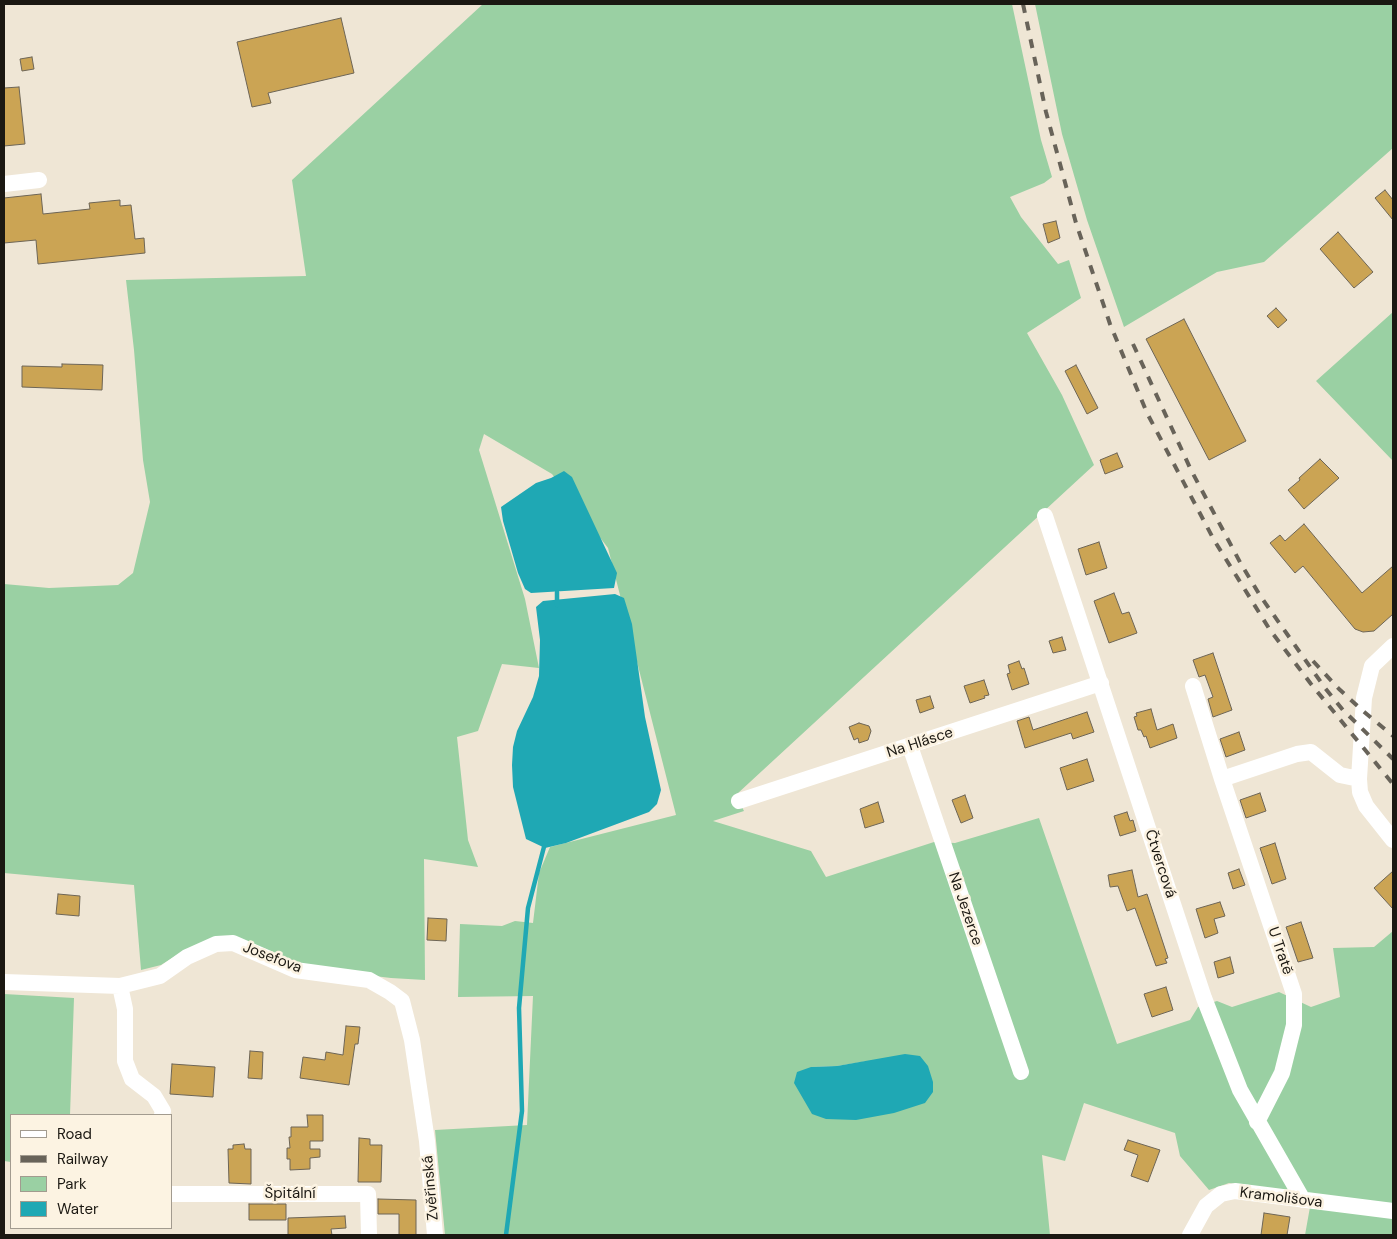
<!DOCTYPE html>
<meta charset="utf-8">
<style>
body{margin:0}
#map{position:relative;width:1397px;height:1239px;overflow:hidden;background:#efe6d5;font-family:"DM Sans",sans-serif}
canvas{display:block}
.frame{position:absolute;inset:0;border:5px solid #1b1812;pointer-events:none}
.legend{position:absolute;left:10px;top:1114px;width:162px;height:115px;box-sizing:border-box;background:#fcf3e2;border:1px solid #a29b8f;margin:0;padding:6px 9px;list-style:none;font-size:15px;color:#1b1812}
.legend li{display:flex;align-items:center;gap:10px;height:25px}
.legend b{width:25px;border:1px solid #a29b8f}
</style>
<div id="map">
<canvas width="1397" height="1239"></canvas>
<div class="frame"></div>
<ul class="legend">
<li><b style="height:6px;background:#fff"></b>Road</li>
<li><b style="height:6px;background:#686359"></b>Railway</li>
<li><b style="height:14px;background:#9ad0a3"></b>Park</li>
<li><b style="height:14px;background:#1fa8b4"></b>Water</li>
</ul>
</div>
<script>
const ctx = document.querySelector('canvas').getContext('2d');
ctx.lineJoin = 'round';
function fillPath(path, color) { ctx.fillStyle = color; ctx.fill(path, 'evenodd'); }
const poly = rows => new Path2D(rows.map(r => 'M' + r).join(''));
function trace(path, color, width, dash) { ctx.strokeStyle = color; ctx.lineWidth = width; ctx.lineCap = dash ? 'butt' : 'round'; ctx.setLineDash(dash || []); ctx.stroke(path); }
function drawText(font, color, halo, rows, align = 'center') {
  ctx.font = font + ' "DM Sans",sans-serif'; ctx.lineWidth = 5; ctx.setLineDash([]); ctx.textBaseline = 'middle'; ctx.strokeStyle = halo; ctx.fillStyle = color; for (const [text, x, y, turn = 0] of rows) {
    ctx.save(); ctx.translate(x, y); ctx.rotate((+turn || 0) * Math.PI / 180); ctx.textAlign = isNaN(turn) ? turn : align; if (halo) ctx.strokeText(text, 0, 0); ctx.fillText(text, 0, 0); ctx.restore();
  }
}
fillPath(poly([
 [483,4,1012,4,1041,140,1052,177,1044,183,1010,197,1021,217,1058,264,1069,260,1081,298,1027,333,1062,395,1094,465,737,794,739,801,744,811,713,821,811,851,826,877,934,842,955,843,1039,818,1117,1044,1190,1020,1198,1007,1217,1001,1232,1007,1279,992,1311,1007,1340,997,1333,948,1374,947,1393,931,1393,1205,1229,1183,1209,1190,1180,1156,1175,1133,1084,1103,1065,1161,1042,1155,1050,1235,445,1235,435,1130,527,1125,533,996,458,997,460,924,502,926,515,921,533,923,539,873,550,847,676,815,608,548,552,474,484,434,479,450,525,599,539,668,502,664,478,731,457,737,468,840,478,867,424,859,425,980,391,978,299,967,264,950,187,949,161,965,141,970,134,885,4,873,4,584,49,588,118,585,133,573,150,502,143,460,134,350,126,280,306,276,292,180],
 [868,1061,894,1113,811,1067,837,1066],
 [1035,4,1393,4,1393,148,1264,262,1217,272,1124,327,1087,220,1062,134],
 [1393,312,1393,461,1316,381],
 [4,994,74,998,70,1115,11,1115,11,1162,4,1161],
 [1310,1207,1393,1218,1393,1235,1305,1235]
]), '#9ad0a3');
fillPath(poly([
 [564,471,572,477,617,573,614,588,531,593,525,589,518,573,503,521,501,507,536,483,551,478],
 [615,594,624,598,632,624,645,717,661,790,657,804,649,812,566,843,545,848,526,839,513,787,512,765,513,747,517,731,533,697,539,676,540,640,536,607,543,601],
 [905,1054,920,1056,928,1066,933,1082,933,1092,925,1103,894,1113,856,1120,826,1119,812,1114,794,1083,797,1072,811,1067,837,1066]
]), '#1fa8b4');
trace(poly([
 [557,605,557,592],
 [506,1235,522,1111,519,1008,528,908,545,843]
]), '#1fa8b4', 4.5);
const building = poly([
 [341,18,354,73,268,93,271,103,252,107,237,42,341,18],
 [32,57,34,69,22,71,20,59,32,57],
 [19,87,25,144,4,146,4,88,19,87],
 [1385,190,1393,200,1393,220,1375,198,1385,190],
 [41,194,43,214,90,209,89,203,120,200,120,206,131,205,135,239,144,238,145,253,38,264,36,240,4,243,4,198,41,194],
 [1056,221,1060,238,1048,243,1043,224,1056,221],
 [1338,232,1373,272,1354,288,1320,249,1338,232],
 [1276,308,1287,320,1278,328,1267,316,1276,308],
 [1184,319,1246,441,1209,460,1146,339,1184,319],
 [62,364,103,365,102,390,22,387,22,366,62,367,62,364],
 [1076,365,1098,408,1087,414,1065,371,1076,365],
 [1117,453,1123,467,1105,474,1100,460,1117,453],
 [1320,459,1339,478,1304,509,1288,490,1300,480,1299,478,1320,459],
 [1304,524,1362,593,1393,566,1393,614,1374,631,1363,632,1355,629,1303,566,1295,573,1270,543,1280,535,1285,541,1304,524],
 [1099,542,1107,568,1086,575,1078,549,1099,542],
 [1114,593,1122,614,1129,612,1137,633,1109,643,1094,601,1114,593],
 [1062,637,1066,650,1053,653,1049,641,1062,637],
 [1213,653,1232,710,1213,717,1208,699,1213,697,1205,675,1199,677,1193,660,1213,653],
 [1019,661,1022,669,1024,668,1029,684,1012,690,1007,674,1010,673,1008,665,1019,661],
 [984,680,989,695,984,696,985,698,970,703,964,686,984,680],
 [930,696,934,708,920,713,916,700,930,696],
 [1151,709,1157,730,1173,724,1177,738,1150,748,1146,736,1144,737,1141,730,1138,730,1134,717,1137,716,1136,713,1151,709],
 [1087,712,1094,732,1073,739,1071,733,1025,748,1017,721,1029,717,1033,730,1087,712],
 [859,723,869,726,871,731,868,740,859,743,858,738,854,740,849,727,859,723],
 [1239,732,1245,750,1226,757,1220,739,1239,732],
 [1087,759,1094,781,1067,790,1060,768,1087,759],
 [1260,793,1266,811,1246,818,1240,800,1260,793],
 [965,795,973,818,961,823,952,800,965,795],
 [878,802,884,822,865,828,860,809,878,802],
 [1127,812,1130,821,1133,820,1136,831,1120,836,1114,816,1127,812],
 [1275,843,1286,879,1272,884,1260,848,1275,843],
 [1239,869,1245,885,1233,889,1228,873,1239,869],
 [1132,870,1138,897,1147,894,1168,958,1165,959,1167,963,1156,966,1135,908,1127,911,1118,886,1110,887,1108,875,1132,870],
 [1393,871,1393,909,1374,888,1393,871],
 [58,894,80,896,79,916,56,914,58,894],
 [1220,902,1225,916,1214,919,1218,933,1205,938,1196,909,1220,902],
 [428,918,447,919,446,941,427,940,428,918],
 [1301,922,1313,958,1298,962,1286,927,1301,922],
 [1230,957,1234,973,1218,978,1214,962,1230,957],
 [1166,987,1173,1010,1152,1017,1144,994,1166,987],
 [346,1026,360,1027,358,1044,355,1044,349,1085,300,1078,303,1057,325,1060,326,1052,343,1055,346,1026],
 [250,1051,263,1052,262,1079,248,1078,250,1051],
 [172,1064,215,1067,213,1097,170,1094,172,1064],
 [307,1115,323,1115,323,1141,310,1141,310,1149,320,1149,320,1157,310,1158,310,1169,290,1170,290,1159,287,1159,287,1148,290,1148,289,1137,291,1137,291,1127,308,1127,307,1115],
 [359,1138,370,1139,370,1145,382,1145,381,1182,358,1182,359,1138],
 [1128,1140,1160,1150,1148,1182,1131,1176,1138,1155,1124,1150,1128,1140],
 [244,1144,245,1149,251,1149,251,1184,229,1183,228,1149,233,1149,233,1145,244,1144],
 [378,1199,416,1200,416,1235,399,1235,399,1214,378,1214,378,1199],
 [249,1204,286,1204,286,1220,249,1220,249,1204],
 [1264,1213,1290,1217,1287,1235,1261,1235,1264,1213],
 [345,1216,346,1228,331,1229,332,1235,288,1235,288,1218,345,1216]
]);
fillPath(building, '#cba454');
trace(building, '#6d6556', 1);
trace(poly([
 [4,184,39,180],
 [1045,516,1204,998,1240,1090,1303,1200],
 [1393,646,1372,666,1364,698,1359,779,1360,792,1366,806,1393,840],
 [1193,686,1222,779,1294,994,1294,1025,1282,1073,1257,1122],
 [910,746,1021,1072],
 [1222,779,1297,754,1311,752,1340,775,1359,779],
 [739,801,1101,683],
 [4,982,120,986,160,976,187,957,216,944,233,943,295,970,369,980,390,992,402,1001,412,1040,427,1141,435,1235],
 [120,986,125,1009,125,1061,132,1079,154,1096,163,1111,162,1115],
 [171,1194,368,1194,369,1235],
 [1190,1235,1206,1206,1221,1194,1235,1191,1393,1211]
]), '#fff', 16);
trace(poly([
 [1023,4,1046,112,1076,223,1110,324,1147,413,1214,540,1270,630,1311,684,1393,784],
 [1133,344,1191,470,1241,564,1261,597,1325,688,1343,710,1393,759],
 [1313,661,1339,689,1363,711,1393,736]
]), '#686359', 4, [9, 9]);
drawText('15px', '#1b1812', '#fcf3e2', [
 ["Na Hlásce",920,743,-18],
 ["Čtvercová",1160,864,72],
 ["Na Jezerce",965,909,71],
 ["U Tratě",1280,951,71],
 ["Josefova",272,958,21],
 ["Zvěřinská",431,1188,-95],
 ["Špitální",290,1194],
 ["Kramolišova",1281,1198,7]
]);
</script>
